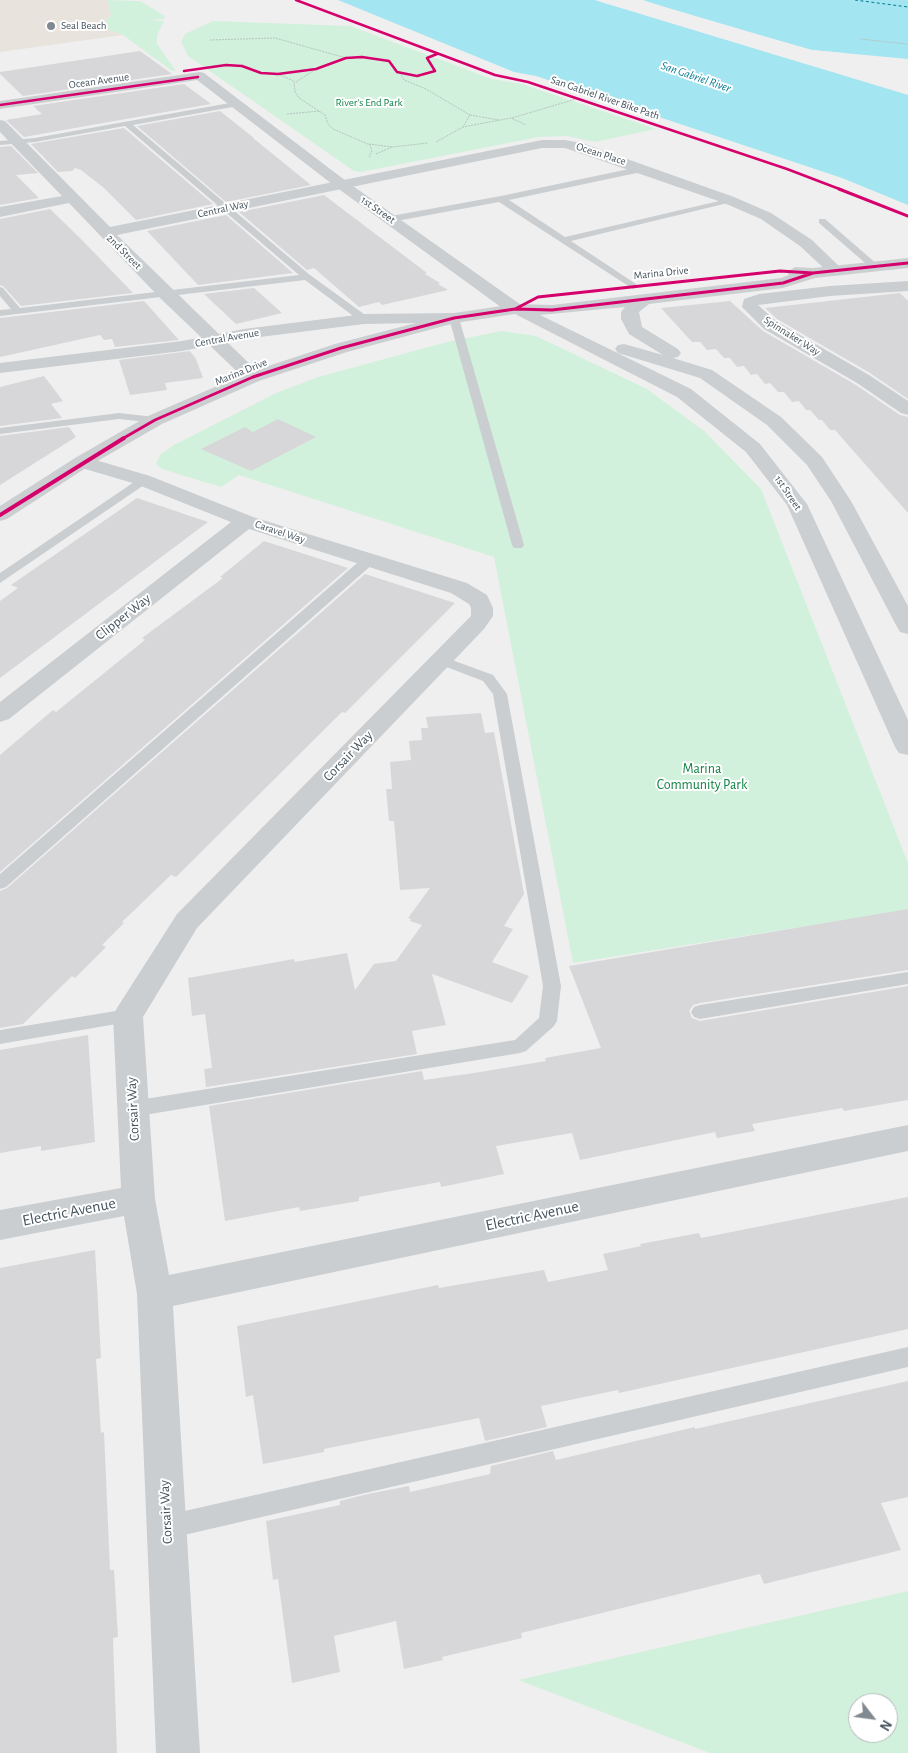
<!DOCTYPE html>
<style>
body{margin:0}
#map{position:relative;width:908px;height:1753px;overflow:hidden;background:#f0efef;font-family:"Alegreya Sans",sans-serif}
canvas{display:block}
.north{position:absolute;left:848px;top:1693px;width:50px;height:50px;box-sizing:border-box;background:#fff;border:1px solid #b5babe;border-radius:50%;rotate:120deg;font-size:14px;font-weight:700;line-height:20px;text-align:center;color:#45535d}
.north::after{content:'';display:block;margin:auto;width:18px;height:22px;background:#818a90;clip-path:polygon(50% 0,100% 100%,50% 72%,0 100%)}
</style>
<div id="map">
<canvas width="908" height="1753"></canvas>
<div class="north">N</div>
</div>
<script>
const ctx = document.querySelector('canvas').getContext('2d');
ctx.lineJoin = 'round';
function fillPath(path, color) { ctx.fillStyle = color; ctx.fill(path, 'evenodd'); }
const poly = rows => new Path2D(rows.map(r => 'M' + r).join(''));
function trace(path, color, width, dash) { ctx.strokeStyle = color; ctx.lineWidth = width; ctx.lineCap = dash ? 'butt' : 'round'; ctx.setLineDash(dash || []); ctx.stroke(path); }
function drawText(font, color, halo, rows, align = 'center') {
  ctx.font = font + ' "Alegreya Sans",sans-serif'; ctx.lineWidth = 4; ctx.setLineDash([]); ctx.textBaseline = 'middle'; ctx.strokeStyle = halo; ctx.fillStyle = color; for (const [text, x, y, turn = 0] of rows) {
    ctx.save(); ctx.translate(x, y); ctx.rotate((+turn || 0) * Math.PI / 180); ctx.textAlign = isNaN(turn) ? turn : align; if (halo) ctx.strokeText(text, 0, 0); ctx.fillText(text, 0, 0); ctx.restore();
  }
}
fillPath(poly([
 [107,0,140,1,165,16,164,19,150,20,164,21,157,35,157,44,176,71,172,71,123,35,103,28,102,24,111,15],
 [213,21,350,26,492,79,522,84,656,129,595,142,567,136,539,137,361,172,354,171,188,56,181,42,185,34],
 [501,331,536,336,647,389,704,431,761,489,908,863,908,910,573,963,494,557,239,475,221,487,162,469,156,464,161,454,174,445,276,393,318,377,447,342],
 [908,1591,908,1753,710,1753,518,1680],
 [858,1703,888,1703,888,1733,858,1733]
]), '#d1f1dc');
fillPath(poly([
 [0,0,107,0,111,14,102,27,123,35,0,52]
]), '#e8e4dd');
fillPath(poly([
 [338,0,595,0,908,95,908,205,842,178,536,76,514,72],
 [643,0,908,0,908,59,812,50,697,18]
]), '#a3e5f1');
fillPath(poly([
 [595,0,602,0,818,65,813,66],
 [641,0,811,50,844,53,841,55,811,52,697,20]
]), '#f0efef');
trace(poly([
 [855,0,908,7]
]), '#057c92', 1, [3, 2.5]);
fillPath(poly([
 [140,51,172,74,23,96,0,74,0,72],
 [184,84,211,104,24,137,6,120,42,114,33,106],
 [220,111,254,138,253,138,311,185,226,202,137,126],
 [124,128,213,204,136,220,104,188,81,170,75,168,72,171,58,172,31,144],
 [11,146,38,173,16,175,39,198,0,205,0,147],
 [324,195,427,273,425,274,440,283,438,284,448,290,382,305,379,302,359,307,314,268,307,270,239,212],
 [50,209,80,238,133,293,21,306,4,287,0,285,0,219],
 [226,215,293,273,198,285,147,231],
 [254,288,282,313,236,324,204,294],
 [900,293,908,301,908,399,870,373,777,319,765,308],
 [144,301,179,340,115,347,112,339,104,340,100,335,0,357,0,318],
 [730,301,763,331,856,385,900,415,908,417,908,513,835,430,830,430,822,420,819,420,810,410,806,410,799,401,792,402,784,392,778,392,770,383,765,384,757,374,751,375,744,366,737,367,730,358,724,358,716,349,707,350,700,342,692,342,661,308],
 [190,351,196,359,203,378,165,383,167,390,130,395,119,360],
 [44,376,63,401,51,404,62,418,0,426,0,387],
 [278,419,316,437,251,471,201,449,245,427,253,432],
 [69,427,76,437,0,485,0,436],
 [137,498,208,522,0,678,0,601,18,588,11,585],
 [264,541,348,568,0,872,0,755,53,710,56,712,145,640,142,638,223,578,220,577],
 [365,574,455,603,345,713,342,712,176,877,171,875,122,922,124,923,102,945,106,947,75,978,72,976,23,1024,0,1028,0,891,7,888],
 [481,713,485,733,494,732,524,894,504,926,513,929,492,962,529,976,512,1003,432,974,446,1025,412,1031,417,1054,206,1087,204,1069,212,1068,205,1014,192,1016,188,978,294,959,295,962,347,953,355,990,374,964,396,961,422,925,410,921,411,919,408,918,430,888,400,890,394,821,389,821,386,789,392,789,390,762,411,760,409,741,422,740,421,728,428,728,426,717],
 [908,909,908,970,700,1003,693,1005,689,1011,692,1018,700,1021,908,986,908,1100,844,1111,842,1108,752,1124,755,1131,717,1138,715,1132,580,1160,572,1133,496,1146,504,1174,441,1187,440,1182,359,1197,359,1201,300,1211,299,1207,225,1221,209,1106,422,1071,424,1080,474,1073,546,1061,545,1058,601,1048,569,966],
 [88,1035,95,1142,41,1151,41,1146,0,1153,0,1050],
 [908,1197,908,1329,619,1393,618,1390,541,1406,547,1427,485,1441,479,1418,324,1449,324,1452,263,1464,253,1395,246,1397,237,1326,438,1285,439,1288,544,1270,548,1282,608,1270,603,1254,641,1246,640,1244,699,1233,701,1238],
 [95,1250,101,1358,96,1359,101,1433,104,1432,110,1570,114,1570,118,1637,113,1638,117,1753,0,1753,0,1268],
 [908,1381,908,1497,881,1503,901,1550,764,1584,760,1574,521,1633,522,1638,442,1657,443,1660,404,1669,396,1621,334,1636,340,1672,292,1683,278,1579,273,1580,266,1521,340,1505,340,1501,368,1494,409,1486,410,1492,490,1474,491,1466,553,1451,556,1460,695,1427,695,1429]
]), '#d7d7d9');
trace(poly([
 [860,39,908,44],
 [210,40,275,38,346,58],
 [400,73,404,80,426,89,470,115,463,127],
 [278,74,294,81,295,92,299,98,325,115,328,124,333,129,370,145,372,151,369,157],
 [296,82,316,69],
 [287,114,320,111],
 [470,115,499,120],
 [512,118,576,99],
 [436,142,463,127,511,118,526,125],
 [369,144,392,147],
 [376,154,392,147,428,143]
]), '#b7c4bf', 1, [2, 1]);
fillPath(poly([
 [235,102,239,104,238,106,133,125,310,275,368,317,368,321,360,321,305,280,0,316,0,310,11,309,0,296,0,287,3,288,20,308,299,275,125,126,35,142,0,145,0,141,35,138,235,102],
 [643,166,647,169,646,171,509,200,565,237,732,198,732,202,571,241,636,284,636,288,633,289,499,202,391,222,386,219,391,216,501,196,643,166],
 [819,219,825,219,878,265,878,269,872,269,819,223,819,219],
 [454,315,459,318,524,545,522,548,514,548,512,545,449,318,454,315],
 [119,413,155,417,161,420,155,423,119,419,0,434,0,428,119,413],
 [143,476,147,477,147,483,0,583,0,573,143,476],
 [369,556,374,557,375,560,374,563,6,887,0,889,0,874,364,557,369,556],
 [441,656,493,675,507,694,561,986,557,1021,554,1026,526,1051,520,1053,132,1117,125,1114,123,1109,125,1104,132,1101,515,1040,539,1018,543,986,493,694,483,681,436,663,434,660,436,657,441,656],
 [908,972,908,984,700,1019,694,1017,691,1012,694,1007,700,1005,908,972],
 [128,1009,134,1011,137,1016,134,1021,0,1044,0,1030,128,1009],
 [908,1347,908,1367,167,1539,159,1535,155,1527,159,1519,167,1515,908,1347]
]), '#caced0');
fillPath(poly([
 [0,120,5,121,110,227,542,140,565,140,582,143,734,197,771,213,812,240,844,271,842,274,830,274,800,246,761,219,724,203,565,148,542,148,117,235,259,373,262,377,259,381,253,382,247,381,160,298,69,203,0,217,0,207,62,196,0,132,0,120],
 [908,281,908,291,830,296,758,305,776,321,869,375,908,401,908,415,901,413,857,383,764,329,742,307,744,299,759,294,830,286,908,281],
 [82,456,150,476,253,517,467,583,487,595,493,608,493,616,484,629,197,928,143,1017,155,1199,169,1275,908,1125,908,1151,173,1306,200,1753,156,1753,137,1294,124,1216,0,1240,0,1210,121,1188,113,1016,117,1008,177,914,468,619,471,616,471,608,469,604,451,593,249,529,9,719,0,722,0,702,231,522,136,484,75,466,72,462,75,458,82,456]
]), '#caced0');
fillPath(poly([
 [200,72,204,73,346,181,521,305,524,309,521,313,509,313,336,187,197,80,0,109,0,101,200,72],
 [454,313,460,314,463,318,460,322,364,324,244,339,182,351,0,373,0,363,182,341,244,329,364,314,454,313]
]), '#caced0');
fillPath(poly([
 [908,258,908,268,815,278,783,288,649,304,639,312,642,327,678,349,681,353,678,357,673,358,712,370,781,417,822,457,851,501,908,606,908,634,900,632,897,627,831,501,807,465,767,425,700,378,618,353,615,349,618,345,624,344,663,355,629,334,621,319,621,312,625,307,540,315,691,389,760,444,807,504,908,720,908,755,899,753,895,747,787,505,746,452,677,397,515,314,455,323,347,352,259,381,162,424,89,466,7,519,0,521,0,506,75,458,148,416,247,373,335,344,454,313,515,304,552,305,781,278,789,275,787,272,795,267,813,268,908,258]
]), '#cbcfd1');
trace(poly([
 [296,0,495,75,528,82,787,169,842,190],
 [184,71,226,65,242,66,261,73,278,74,316,69,346,58,362,57,389,61,397,72,417,76,435,71,427,58,437,54],
 [0,105,198,77]
]), '#d6006c', 2.5);
trace(poly([
 [839,189,908,216],
 [517,308,538,297,780,271,813,273,908,263],
 [122,439,155,420,253,377,341,348,454,318,515,309,552,310,783,283,813,273]
]), '#d6006c', 3);
trace(poly([
 [0,515,124,438]
]), '#d6006c', 4);
for (const [x, y, r, color] of [
 [51,26,5,"#818a90"]
]) { const dot = new Path2D(); dot.arc(x, y, r, 0, 2 * Math.PI); ctx.fillStyle = color; ctx.fill(dot); trace(dot, '#fff', 2); }
drawText('11px', '#45535d', '#fff', [
 ["Seal Beach",61,26]
], 'left');
drawText('11px', '#45535d', '#fff', [
 ["Ocean Avenue",99,81,-8],
 ["San Gabriel River Bike Path",605,98,19],
 ["Ocean Place",601,154,18],
 ["Central Way",223,209,-12],
 ["1st Street",378,210,35],
 ["2nd Street",124,252,45],
 ["Marina Drive",661,273,-6],
 ["Spinnaker Way",792,336,32],
 ["Central Avenue",227,338,-10],
 ["Marina Drive",241,372,-22],
 ["1st Street",788,493,56],
 ["Caravel Way",280,532,18]
]);
drawText('11px', '#108344', '#fff', [
 ["River's End Park",369,103]
]);
drawText('italic 12px', '#057c92', '#fff', [
 ["San Gabriel River",696,77,19]
]);
drawText('14px', '#45535d', '#fff', [
 ["Clipper Way",123,617,-38],
 ["Corsair Way",348,756,-46],
 ["Corsair Way",133,1109,-93],
 ["Corsair Way",166,1512,-93]
]);
drawText('14px', '#108344', '#fff', [
 ["Marina",702,769],
 ["Community Park",702,785]
]);
drawText('16px', '#45535d', '#fff', [
 ["Electric Avenue",69,1212,-11],
 ["Electric Avenue",532,1216,-12]
]);
</script>
